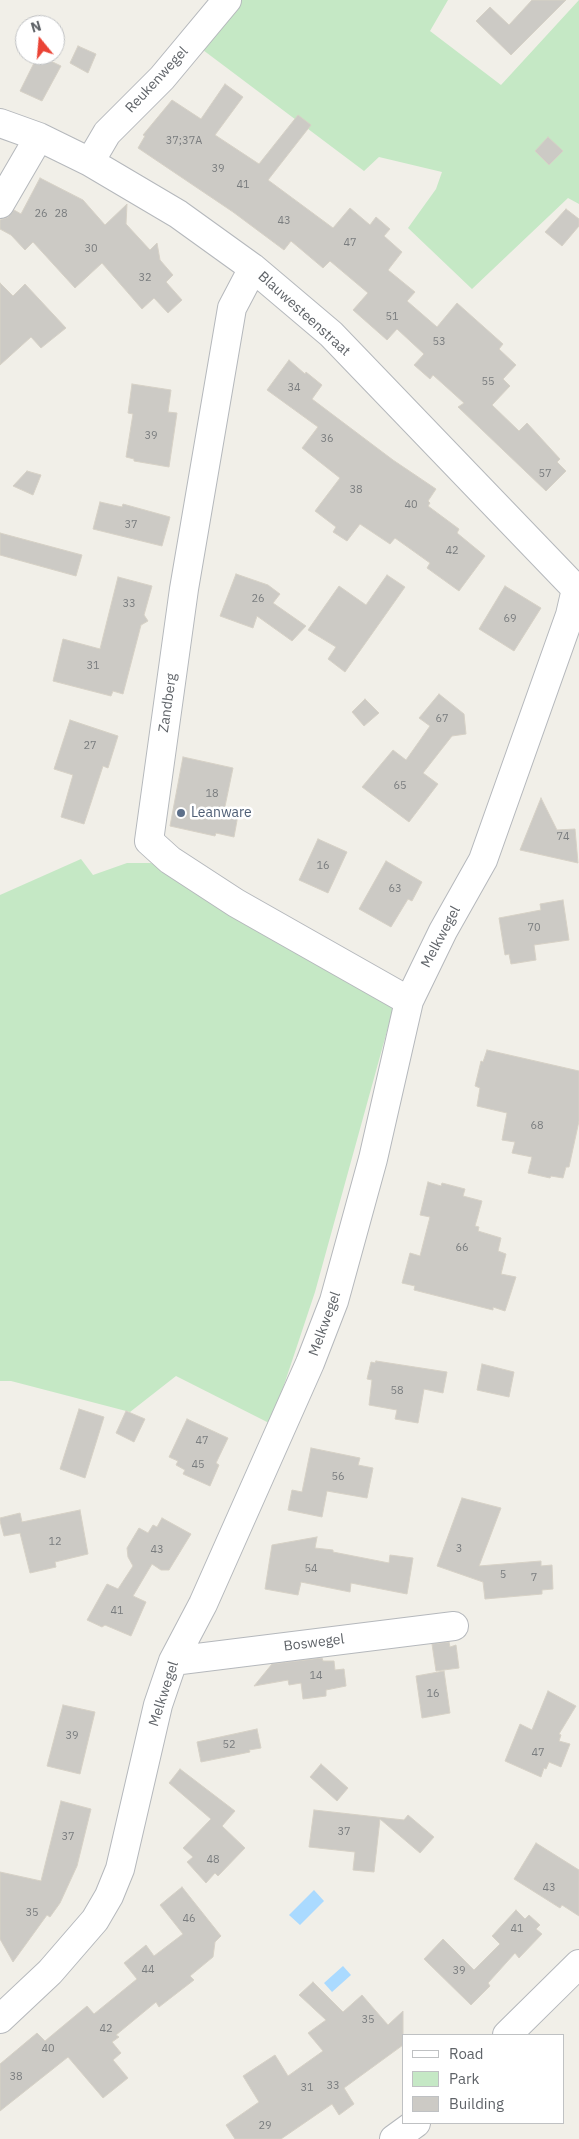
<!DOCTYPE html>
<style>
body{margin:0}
#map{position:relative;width:579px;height:2139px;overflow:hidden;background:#f1efe8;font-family:"IBM Plex Sans",sans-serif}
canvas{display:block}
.legend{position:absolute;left:402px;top:2034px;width:162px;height:90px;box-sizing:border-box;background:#fff;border:1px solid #bfc1c3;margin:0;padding:6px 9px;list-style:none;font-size:15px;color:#5f6368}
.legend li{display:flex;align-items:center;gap:10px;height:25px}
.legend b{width:25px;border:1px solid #bfc1c3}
.north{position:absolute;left:15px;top:15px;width:50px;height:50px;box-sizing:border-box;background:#fff;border:1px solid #bfc1c3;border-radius:50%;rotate:343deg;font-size:14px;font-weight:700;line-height:20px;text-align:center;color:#5f6368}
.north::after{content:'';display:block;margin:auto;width:18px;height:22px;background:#ea4335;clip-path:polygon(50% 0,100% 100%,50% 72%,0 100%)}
</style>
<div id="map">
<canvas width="579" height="2139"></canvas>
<ul class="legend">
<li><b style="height:6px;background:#fff"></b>Road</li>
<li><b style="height:14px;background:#c5e8c5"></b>Park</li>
<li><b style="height:14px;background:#cccac5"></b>Building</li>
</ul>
<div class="north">N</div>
</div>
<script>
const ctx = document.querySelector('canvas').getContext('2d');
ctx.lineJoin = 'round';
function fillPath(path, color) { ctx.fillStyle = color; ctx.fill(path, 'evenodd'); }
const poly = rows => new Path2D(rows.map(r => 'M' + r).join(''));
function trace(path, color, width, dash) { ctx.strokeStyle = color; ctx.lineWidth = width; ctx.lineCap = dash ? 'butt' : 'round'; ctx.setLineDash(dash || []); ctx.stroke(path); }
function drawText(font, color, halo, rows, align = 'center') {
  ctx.font = font + ' "IBM Plex Sans",sans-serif'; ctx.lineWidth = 5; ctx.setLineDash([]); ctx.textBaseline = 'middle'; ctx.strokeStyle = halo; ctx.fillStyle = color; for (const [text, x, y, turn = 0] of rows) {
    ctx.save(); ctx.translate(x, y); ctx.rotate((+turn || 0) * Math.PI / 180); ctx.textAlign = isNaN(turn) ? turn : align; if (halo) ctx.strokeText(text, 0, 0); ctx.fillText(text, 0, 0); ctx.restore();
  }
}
fillPath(poly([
 [238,0,448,0,430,31,501,85,579,0,579,204,568,198,472,289,408,228,436,189,442,172,379,157,364,171,199,47],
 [81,859,93,875,127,863,151,863,395,1002,315,1292,271,1424,176,1376,130,1412,11,1381,0,1381,0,895]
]), '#c5e8c5');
fillPath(poly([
 [314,1890,324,1901,300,1925,289,1915],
 [343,1966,351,1975,332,1992,324,1983]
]), '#aadaff');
const building = poly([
 [532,0,566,0,511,55,476,21,490,7,509,25,532,0],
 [78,46,96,54,88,73,70,63,78,46],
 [38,55,61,66,42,101,20,91,38,55],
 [225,84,243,97,215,135,259,164,298,115,311,125,268,180,333,228,350,208,370,225,376,217,390,229,384,236,402,252,388,270,415,292,407,301,437,327,457,303,503,344,499,349,516,365,503,379,510,386,492,405,519,431,527,423,560,459,557,462,566,471,546,491,458,407,464,403,433,375,430,379,414,365,424,354,397,329,387,340,353,310,368,293,330,261,323,268,291,241,284,250,233,212,138,148,145,136,143,135,172,100,201,119,225,84],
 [548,137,563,151,549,165,535,151,548,137],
 [40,178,83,200,105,225,127,204,126,224,150,250,157,243,160,260,173,275,166,282,182,300,168,313,154,298,142,309,102,263,75,288,33,242,25,250,11,235,0,229,0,220,8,217,14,210,21,214,40,178],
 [566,209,579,219,579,226,562,246,545,232,566,209],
 [0,283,13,296,25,284,66,328,41,348,31,337,0,365,0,283],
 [289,360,305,374,306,372,322,385,312,399,393,460,436,489,428,501,430,503,428,506,459,529,457,533,485,556,459,591,427,568,430,563,395,538,390,544,360,524,347,541,333,532,336,527,315,511,340,478,302,448,318,427,267,390,289,360],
 [132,384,171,390,168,412,177,413,169,467,134,461,134,459,126,457,133,414,128,413,132,384],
 [27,471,41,475,33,495,13,486,27,471],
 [100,502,122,507,123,504,170,517,162,546,93,529,100,502],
 [0,533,82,555,76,576,0,555,0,533],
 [236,574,268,585,280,594,273,603,306,626,292,641,257,616,253,628,220,616,236,574],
 [387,575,405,587,345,672,328,659,336,647,308,630,339,586,366,605,387,575],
 [118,577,152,586,144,615,148,621,141,625,123,694,113,691,111,696,53,681,63,639,100,649,118,577],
 [505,586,541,608,514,651,479,629,505,586],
 [439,694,464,714,466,734,452,736,423,773,438,784,409,822,362,787,393,750,406,760,430,726,419,718,439,694],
 [365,699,379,713,364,726,352,712,365,699],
 [70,720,118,736,108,768,103,766,84,824,61,817,73,775,54,769,70,720],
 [183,757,233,768,224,811,238,815,234,837,216,833,215,836,170,826,183,757],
 [541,798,557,830,575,829,578,863,520,850,541,798],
 [318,839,347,852,328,893,299,880,318,839],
 [386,861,422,882,412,901,408,899,391,927,359,909,386,861],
 [563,900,569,940,534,945,536,960,511,964,509,954,505,955,499,918,541,910,540,904,563,900],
 [487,1050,579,1071,579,1121,569,1167,566,1167,563,1178,551,1176,550,1178,528,1173,532,1157,512,1153,515,1142,502,1140,507,1113,477,1106,480,1088,475,1086,481,1061,483,1062,487,1050],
 [428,1182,441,1186,442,1183,465,1189,463,1196,482,1201,475,1226,479,1227,478,1231,501,1238,498,1251,506,1254,501,1274,516,1277,505,1311,493,1307,493,1310,414,1290,415,1286,402,1283,410,1253,420,1256,430,1217,420,1215,428,1182],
 [376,1361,447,1372,443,1393,424,1389,418,1423,395,1419,397,1410,369,1405,372,1380,367,1379,371,1362,375,1363,376,1361],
 [482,1364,514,1372,509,1397,477,1390,482,1364],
 [79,1409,104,1417,85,1478,60,1469,79,1409],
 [126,1411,145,1419,134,1442,116,1433,126,1411],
 [187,1419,228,1438,216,1463,219,1465,210,1486,183,1474,185,1470,176,1465,178,1461,169,1457,187,1419],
 [311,1448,360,1458,358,1465,373,1468,367,1498,327,1491,322,1517,288,1510,292,1490,302,1492,311,1448],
 [462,1498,501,1508,479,1566,541,1561,541,1566,552,1565,553,1589,542,1590,542,1594,485,1599,483,1582,437,1566,462,1498],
 [80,1510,88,1554,55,1562,56,1567,30,1573,20,1533,4,1536,0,1521,0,1518,20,1513,22,1522,80,1510],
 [162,1518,191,1534,169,1570,161,1570,152,1564,133,1596,146,1602,131,1636,105,1625,102,1627,87,1620,107,1584,118,1589,133,1566,128,1557,127,1548,139,1528,148,1533,153,1525,157,1527,162,1518],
 [317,1537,315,1548,333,1550,333,1552,389,1563,390,1555,413,1558,407,1594,351,1583,350,1592,301,1582,298,1595,265,1589,272,1545,317,1537],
 [449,1642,450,1647,456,1645,459,1668,436,1671,432,1644,449,1642],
 [322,1658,323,1661,334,1661,335,1670,344,1669,346,1686,326,1690,326,1696,303,1699,301,1683,289,1685,288,1680,254,1686,272,1664,322,1658],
 [444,1671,450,1713,422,1718,416,1676,444,1671],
 [548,1691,576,1706,559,1734,561,1735,559,1741,570,1744,561,1767,549,1762,546,1769,544,1768,541,1777,505,1761,520,1724,532,1730,548,1691],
 [63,1705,95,1712,80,1774,47,1766,63,1705],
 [257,1729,261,1748,249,1750,250,1752,201,1762,197,1742,257,1729],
 [321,1764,348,1788,337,1801,310,1777,321,1764],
 [180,1769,235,1811,222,1826,245,1848,218,1876,215,1873,206,1883,187,1862,193,1857,183,1848,211,1819,169,1783,180,1769],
 [61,1801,91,1809,77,1866,60,1903,50,1917,47,1915,13,1962,0,1939,0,1872,41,1881,61,1801],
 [314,1810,404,1820,408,1815,434,1837,420,1853,380,1819,374,1872,353,1870,355,1852,309,1847,314,1810],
 [536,1843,579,1870,579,1916,562,1905,560,1908,514,1879,536,1843],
 [182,1887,221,1936,215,1942,213,1957,190,1976,194,1980,159,2007,156,2002,116,2035,119,2037,112,2042,121,2053,113,2060,128,2078,103,2098,68,2057,0,2111,0,2064,37,2033,45,2041,87,2006,94,2014,137,1979,124,1963,146,1945,154,1956,183,1934,160,1905,182,1887],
 [516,1910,525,1919,529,1915,540,1925,536,1929,542,1934,519,1958,515,1953,488,1983,490,1986,471,2005,424,1959,443,1939,474,1970,500,1944,492,1936,516,1910],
 [313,1982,343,2012,362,1995,388,2025,403,2011,403,2045,344,2088,354,2104,339,2115,332,2104,281,2139,235,2139,226,2125,259,2102,243,2076,275,2055,288,2076,323,2051,308,2033,326,2020,299,1995,313,1982]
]);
fillPath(building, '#cccac5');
trace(building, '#d6d1c6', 1);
const minor = poly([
 [0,123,39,137,90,162,178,214,253,268,331,334,579,592],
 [90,162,107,133,162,78,227,0],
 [0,204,39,137],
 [253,268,232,308,184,589,149,841,170,860,236,903,409,1001],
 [173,1661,454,1626],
 [0,2019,50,1972,95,1920,109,1896,120,1869,158,1705,173,1661,203,1604,310,1363,334,1301,373,1159,409,1001,443,931,483,860,570,615,576,589],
 [507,2035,579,1964],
 [394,2139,416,2123]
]);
trace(minor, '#b5b8bc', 30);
trace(minor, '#fff', 28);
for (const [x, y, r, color] of [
 [181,813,5,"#5c6f8a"]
]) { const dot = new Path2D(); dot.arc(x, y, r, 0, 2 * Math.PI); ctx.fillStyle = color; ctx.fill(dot); trace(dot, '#fff', 2); }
drawText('11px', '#7a7d7f', null, [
 ["37;37A",184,141],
 ["39",218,169],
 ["41",243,185],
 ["26",41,214],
 ["28",61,214],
 ["43",284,221],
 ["47",350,243],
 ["30",91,249],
 ["32",145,278],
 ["51",392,317],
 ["53",439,342],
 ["55",488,382],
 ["34",294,388],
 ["39",151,436],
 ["36",327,439],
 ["57",545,474],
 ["38",356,490],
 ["40",411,505],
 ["37",131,525],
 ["42",452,551],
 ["26",258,599],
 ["33",129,604],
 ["69",510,619],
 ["31",93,666],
 ["67",442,719],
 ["27",90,746],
 ["65",400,786],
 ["18",212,794],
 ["74",563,837],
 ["16",323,866],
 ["63",395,889],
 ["70",534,928],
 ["68",537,1126],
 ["66",462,1248],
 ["58",397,1391],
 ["47",202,1441],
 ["45",198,1465],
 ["56",338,1477],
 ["12",55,1542],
 ["3",459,1549],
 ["43",157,1550],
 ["54",311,1569],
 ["5",503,1575],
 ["7",534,1578],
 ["41",117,1611],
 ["14",316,1676],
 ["16",433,1694],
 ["39",72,1736],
 ["52",229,1745],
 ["47",538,1753],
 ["37",344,1832],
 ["37",68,1837],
 ["48",213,1860],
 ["43",549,1888],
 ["35",32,1913],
 ["46",189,1919],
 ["41",517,1929],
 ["44",148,1970],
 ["39",459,1971],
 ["35",368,2020],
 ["42",106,2029],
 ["40",48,2049],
 ["38",16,2077],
 ["33",333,2086],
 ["31",307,2088],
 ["29",265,2126]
]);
drawText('14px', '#5f6368', '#fff', [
 ["Reukenwegel",157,80,-47],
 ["Blauwesteenstraat",304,314,42],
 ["Zandberg",168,703,-82],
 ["Melkwegel",441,937,-62],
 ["Melkwegel",325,1324,-70],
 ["Boswegel",314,1643,-7],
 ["Melkwegel",164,1694,-72]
]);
drawText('14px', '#4e5e75', '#fff', [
 ["Leanware",191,813]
], 'left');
</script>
